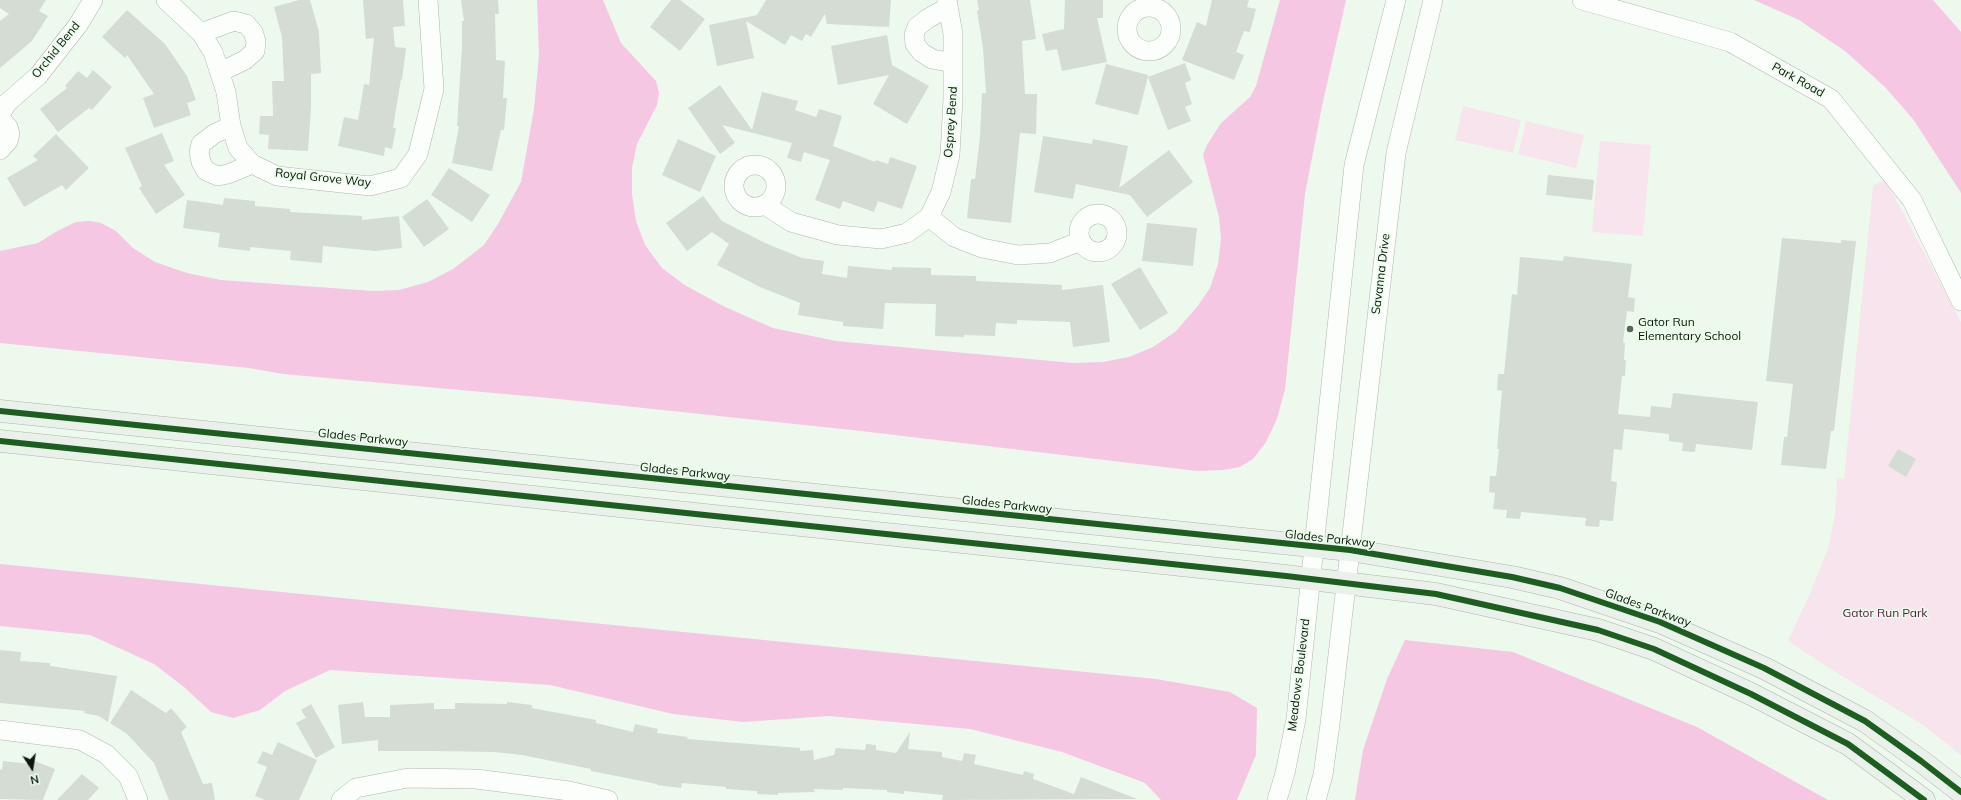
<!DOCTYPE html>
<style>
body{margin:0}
#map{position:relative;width:1961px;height:800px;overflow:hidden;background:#eef9ee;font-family:Mulish,sans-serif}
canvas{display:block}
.north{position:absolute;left:12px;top:748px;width:40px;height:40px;-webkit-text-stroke:3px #e9fee9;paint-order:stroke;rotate:168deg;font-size:11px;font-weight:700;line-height:16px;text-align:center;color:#0e150e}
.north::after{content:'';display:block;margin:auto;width:14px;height:18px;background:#0e150e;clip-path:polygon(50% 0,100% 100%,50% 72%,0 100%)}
</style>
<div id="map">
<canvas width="1961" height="800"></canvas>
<div class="north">N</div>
</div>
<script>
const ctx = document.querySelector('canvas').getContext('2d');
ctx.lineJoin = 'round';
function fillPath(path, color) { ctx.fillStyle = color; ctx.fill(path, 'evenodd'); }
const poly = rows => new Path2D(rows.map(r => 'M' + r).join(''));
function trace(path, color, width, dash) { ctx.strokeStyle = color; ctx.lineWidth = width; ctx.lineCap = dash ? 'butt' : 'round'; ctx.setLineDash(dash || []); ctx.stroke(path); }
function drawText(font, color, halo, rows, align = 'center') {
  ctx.font = font + ' Mulish,sans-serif'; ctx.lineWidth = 3; ctx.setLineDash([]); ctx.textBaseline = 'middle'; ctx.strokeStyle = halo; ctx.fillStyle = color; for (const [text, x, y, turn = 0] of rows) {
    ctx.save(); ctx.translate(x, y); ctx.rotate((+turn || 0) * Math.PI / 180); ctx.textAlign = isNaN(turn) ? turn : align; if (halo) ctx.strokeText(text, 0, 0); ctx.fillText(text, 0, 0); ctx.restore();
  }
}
fillPath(poly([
 [1463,106,1521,120,1513,153,1455,140],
 [1526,121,1584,135,1576,168,1518,154],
 [1600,141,1651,145,1643,236,1592,232],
 [1885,179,1961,322,1961,755,1923,725,1829,668,1788,641,1811,591,1828,549,1835,514,1837,478,1844,479,1873,186]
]), '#f7e4ed');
fillPath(poly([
 [537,0,603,0,621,43,656,81,659,93,657,105,637,144,632,168,632,194,636,221,645,245,662,268,683,284,723,306,773,328,836,341,1073,363,1103,362,1129,357,1153,347,1175,332,1197,307,1210,288,1218,264,1221,239,1219,217,1203,155,1207,145,1221,123,1250,97,1256,86,1280,0,1346,0,1322,106,1305,194,1285,389,1277,419,1266,442,1253,459,1240,467,1223,470,1197,471,861,431,549,398,283,374,249,368,0,343,0,251,38,243,59,230,76,222,90,221,101,223,116,231,133,248,155,262,187,273,221,280,373,291,399,290,428,282,453,269,484,245,498,224,521,182,534,109,539,55],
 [1754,0,1933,0,1961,32,1961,193,1913,119,1885,87,1845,51,1799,20],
 [0,564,1156,679,1230,692,1257,708,1256,755,1237,800,1161,800,1145,783,1062,752,970,729,829,716,743,722,673,714,550,685,330,670,285,691,260,710,233,718,211,712,184,687,154,664,90,635,0,626],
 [1405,640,1513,652,1697,727,1828,800,1355,800,1363,750,1387,679]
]), '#f5c7e3');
fillPath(poly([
 [0,0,46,0,39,11,48,16,32,41,0,68,0,21,9,14,0,8],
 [299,0,310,0,319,32,321,73,311,74,311,107,308,151,268,149,269,135,259,134,260,116,273,116,272,81,284,81,282,37,274,7],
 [363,0,403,0,405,26,393,27,395,47,406,48,402,80,401,79,393,128,396,128,392,149,385,147,384,156,338,146,344,117,358,120,364,84,369,85,374,38,366,39],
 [461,0,498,0,499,14,495,14,496,60,505,61,503,98,507,98,504,130,501,130,492,171,452,163,459,126,457,126,462,47,462,21,464,21],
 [671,0,680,0,705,19,680,51,650,27],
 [766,0,891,0,889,27,827,24,825,14,811,37,806,34,802,41,791,35,785,45,746,21,754,58,717,66,709,25,757,15],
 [977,0,1030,0,1036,39,1022,41,1025,94,1037,94,1036,134,1020,133,1011,223,967,218,971,179,975,179,980,137,982,93,986,93,983,48,977,11,979,10],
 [1065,0,1103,0,1103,18,1097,18,1107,62,1062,71,1057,49,1046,51,1042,34,1064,29],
 [1212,0,1249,0,1247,7,1256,9,1250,32,1244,31,1236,52,1244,55,1234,80,1182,60,1197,22,1206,26],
 [127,10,165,44,187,76,196,100,187,103,191,115,154,128,143,98,154,94,127,55,125,58,102,37],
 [887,35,892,65,929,86,907,124,873,104,889,75,838,85,831,46],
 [1185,63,1191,80,1185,83,1192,104,1185,107,1191,121,1168,130,1148,77,1138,115,1095,104,1106,64,1148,75,1148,77],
 [93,70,112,87,92,110,89,108,58,132,40,109,67,88,65,86,78,71,87,78],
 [720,85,752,130,762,92,798,101,795,110,816,117,819,109,842,116,833,146,875,162,876,160,888,164,890,157,917,166,902,209,878,201,874,212,843,201,840,209,815,200,830,160,804,152,801,162,787,158,792,143,722,125,735,143,720,154,688,108],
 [162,133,174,161,164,165,185,195,156,214,139,188,142,186,125,148],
 [56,134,89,168,66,190,62,185,24,207,7,178,38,160,33,156],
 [1043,136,1092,144,1093,139,1128,146,1119,188,1169,150,1193,182,1147,217,1130,195,1076,184,1073,199,1034,192],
 [678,139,716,156,700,192,662,175],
 [449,168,490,195,472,222,431,195],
 [1548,175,1594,180,1592,200,1546,195],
 [703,196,722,221,765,243,802,258,824,261,822,274,847,278,848,266,892,270,892,267,931,268,931,275,976,276,976,281,1062,285,1062,290,1103,285,1110,342,1073,347,1070,322,1017,320,1017,324,996,323,995,336,964,335,964,337,935,336,936,304,885,303,883,329,843,326,843,322,798,315,800,303,760,287,717,265,729,244,712,232,687,251,666,223],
 [224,198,255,201,255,206,290,209,290,212,362,216,362,220,399,216,402,248,375,251,323,246,322,263,290,260,291,251,250,247,250,251,218,247,220,233,183,228,187,200,223,205],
 [427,199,449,229,424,247,402,217],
 [1147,223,1197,228,1193,266,1142,261],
 [1782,238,1841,243,1841,240,1856,241,1834,431,1831,431,1826,469,1781,465,1784,437,1787,437,1793,384,1766,381],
 [1564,256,1632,264,1628,297,1635,298,1634,312,1627,311,1623,342,1625,343,1624,360,1626,360,1625,376,1622,376,1618,414,1650,417,1651,406,1671,408,1673,393,1758,402,1752,450,1696,444,1695,452,1682,451,1683,443,1669,441,1669,434,1624,429,1622,450,1614,449,1611,481,1617,482,1613,521,1600,520,1599,527,1585,526,1586,518,1521,512,1520,519,1506,518,1507,510,1493,509,1495,493,1489,492,1490,476,1496,476,1499,449,1497,449,1502,391,1497,390,1498,374,1504,374,1512,294,1517,295,1520,257,1563,261],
 [1140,267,1168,313,1140,330,1111,284],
 [1898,449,1916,459,1906,477,1888,466],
 [0,650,21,652,20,661,50,663,50,666,117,676,108,722,99,716,84,713,85,711,0,703],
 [131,690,166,713,171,708,187,727,181,732,203,784,212,783,215,800,169,800,154,763,127,734,110,723],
 [363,702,365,717,390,717,390,705,434,703,434,709,455,709,455,703,507,704,507,702,532,705,532,708,596,720,596,723,633,732,635,724,658,729,657,733,688,737,687,739,800,748,800,751,813,750,814,760,834,755,836,748,865,750,866,744,876,745,876,750,896,753,910,732,908,749,942,752,942,757,962,761,964,753,976,755,974,764,1023,775,1024,771,1034,774,1033,779,1074,794,1081,777,1137,799,942,800,943,795,904,791,904,794,887,792,887,790,843,788,843,790,814,789,815,792,778,793,778,795,757,794,757,791,726,789,726,787,682,783,681,788,657,785,657,784,591,771,591,769,522,755,494,752,434,751,378,751,378,740,342,744,338,705],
 [311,704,335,747,316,758,296,723,306,718,301,710],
 [278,742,317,760,299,800,265,800,255,796,267,767,257,763,263,751,272,755],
 [32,760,55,769,43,800,0,799,0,769,2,770,3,761,31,764],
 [82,774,99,788,88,800,57,800]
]), '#d4dcd4');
const minor = poly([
 [166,0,201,33,213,52,226,92,231,126,238,148,252,164,277,176,370,186,401,178,418,154,434,89,428,0],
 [1582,0,1730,42,1831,99,1912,200,1961,301],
 [948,7,927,19,917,27,914,35,915,44,921,52,932,59,953,63],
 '1127 29a22 22 0 1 1 44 0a22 22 0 1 1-44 0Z',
 [201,33,234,21,246,24,253,32,256,41,255,51,245,60,220,72],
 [0,115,7,103,38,76,78,25,93,0],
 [0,119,8,127,10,134,8,141,0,150],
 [231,126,214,134,201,144,199,152,201,162,206,171,218,176,228,174,252,164],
 '734 186a21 21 0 1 1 42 0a21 21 0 1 1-42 0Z',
 [765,205,791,222,838,235,881,239,907,233,929,217,941,192,950,155,953,99,953,34,947,0],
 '1079 233a19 19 0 1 1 38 0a19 19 0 1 1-38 0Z',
 [929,217,954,237,982,248,1018,255,1050,253,1081,241],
 [0,730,80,740,106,754,128,776,138,800],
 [341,800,356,788,408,778,476,779,569,791,608,800],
 [1277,800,1285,773,1296,719,1354,165,1396,0],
 [1316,800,1323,775,1330,724,1396,153,1433,0]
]);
const major = poly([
 [0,411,1350,550,1512,577,1560,588,1660,622,1764,668,1865,721,1921,761,1961,792],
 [0,441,1286,576,1436,594,1598,630,1654,649,1751,694,1848,744,1924,800]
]);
trace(minor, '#aeb6ad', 20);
trace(major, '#a8b8a9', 23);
trace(minor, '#fcfefc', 19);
trace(major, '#eaf0ea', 22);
trace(poly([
 [0,411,1350,550,1512,577,1560,588,1660,622,1764,668,1865,721,1921,761,1961,792],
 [0,441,1286,576,1436,594,1598,630,1654,649,1751,694,1848,744,1924,800]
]), '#1b5e20', 6);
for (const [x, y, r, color] of [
 [1630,329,4,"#5c655c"]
]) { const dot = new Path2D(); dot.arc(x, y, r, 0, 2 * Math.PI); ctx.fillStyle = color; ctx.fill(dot); trace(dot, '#e9fee9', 1.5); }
drawText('12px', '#0e150e', '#e9fee9', [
 ["Orchid Bend",56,50,-51],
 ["Park Road",1798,80,29],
 ["Osprey Bend",951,122,-86],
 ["Royal Grove Way",323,178,6],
 ["Savanna Drive",1381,274,-83],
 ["Glades Parkway",363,438,6],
 ["Glades Parkway",685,472,6],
 ["Glades Parkway",1007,505,6],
 ["Glades Parkway",1330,539,6],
 ["Glades Parkway",1648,608,20],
 ["Meadows Boulevard",1299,675,-83]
]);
drawText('12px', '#0e150e', '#e9fee9', [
 ["Gator Run",1638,322],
 ["Elementary School",1638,336]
], 'left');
drawText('12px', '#5d1348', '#e9fee9', [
 ["Gator Run Park",1885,613]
]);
</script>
